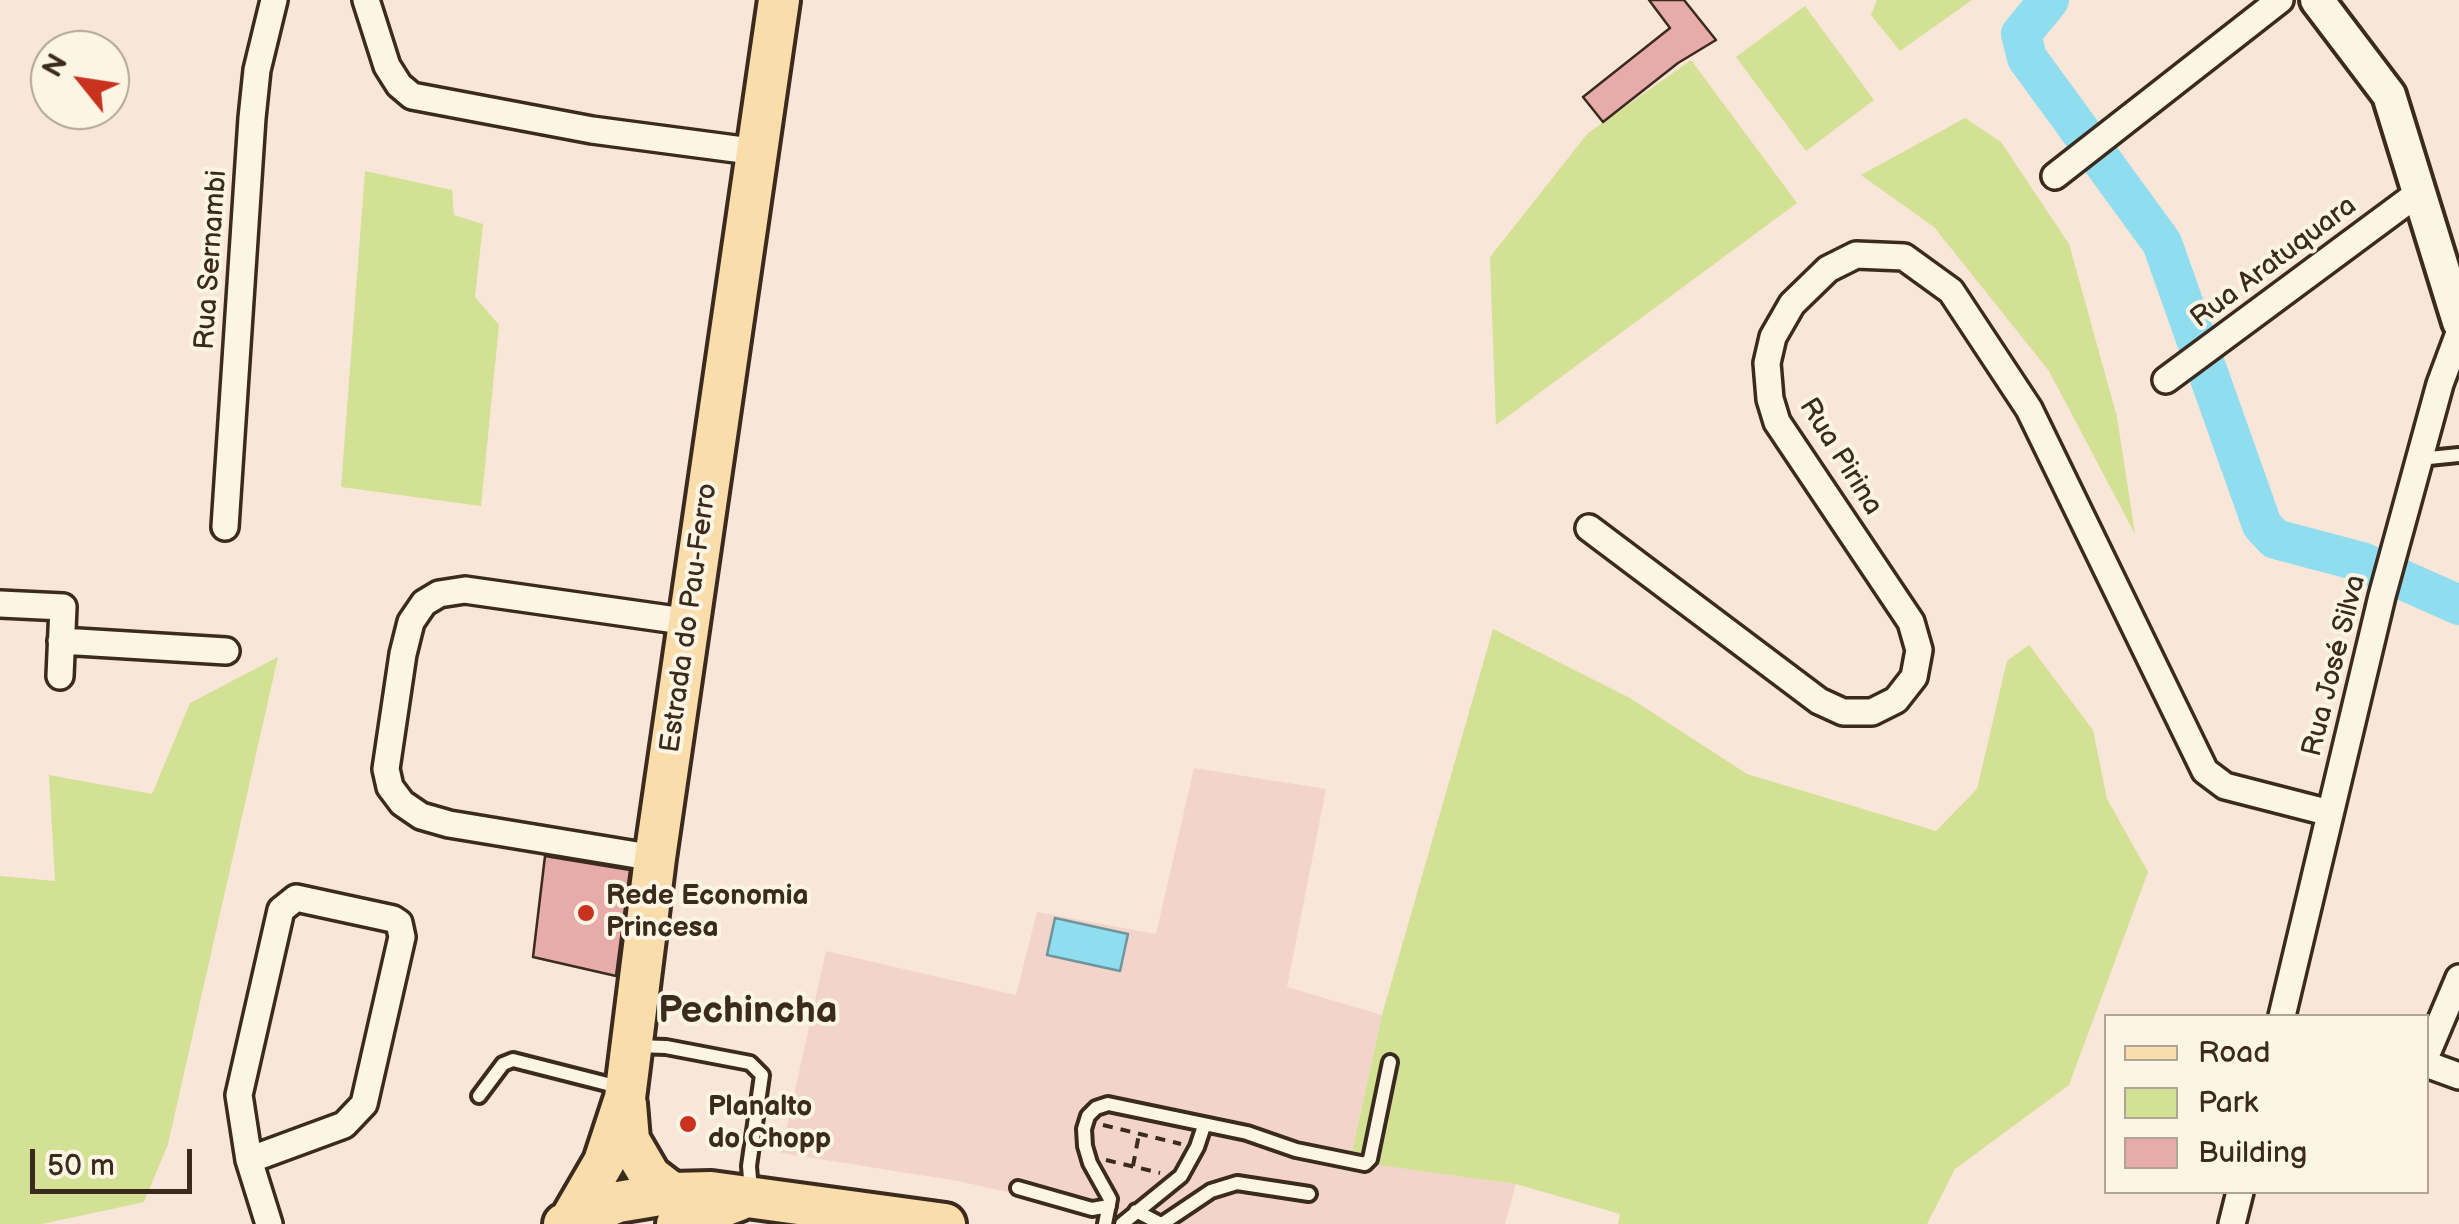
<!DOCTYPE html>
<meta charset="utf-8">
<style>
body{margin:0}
#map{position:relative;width:2459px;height:1224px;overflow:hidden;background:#f8e6d9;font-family:"Balsamiq Sans",sans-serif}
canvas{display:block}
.legend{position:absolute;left:2104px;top:1014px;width:325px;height:180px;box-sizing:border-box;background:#fcf5e5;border:2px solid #afa495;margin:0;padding:12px 18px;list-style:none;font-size:30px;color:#3b2a1e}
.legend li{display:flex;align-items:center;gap:20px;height:50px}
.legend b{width:50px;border:2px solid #afa495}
.north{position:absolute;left:30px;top:30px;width:100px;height:100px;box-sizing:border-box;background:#fcf5e5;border:2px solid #afa495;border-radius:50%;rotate:300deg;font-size:28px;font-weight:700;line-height:40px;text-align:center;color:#3b2a1e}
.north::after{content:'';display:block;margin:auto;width:35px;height:45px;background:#c8321e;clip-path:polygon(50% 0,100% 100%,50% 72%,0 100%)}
.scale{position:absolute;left:30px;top:1149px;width:162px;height:45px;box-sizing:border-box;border:5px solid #3b2a1e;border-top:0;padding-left:12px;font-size:30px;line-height:35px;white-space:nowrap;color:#3b2a1e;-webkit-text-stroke:8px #fcf5e5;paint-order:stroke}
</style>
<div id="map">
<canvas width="2459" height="1224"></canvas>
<ul class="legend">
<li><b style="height:12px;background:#f9ddab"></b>Road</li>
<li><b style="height:28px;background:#d2e194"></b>Park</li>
<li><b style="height:28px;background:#e7abaa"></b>Building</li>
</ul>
<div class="north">N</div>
<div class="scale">50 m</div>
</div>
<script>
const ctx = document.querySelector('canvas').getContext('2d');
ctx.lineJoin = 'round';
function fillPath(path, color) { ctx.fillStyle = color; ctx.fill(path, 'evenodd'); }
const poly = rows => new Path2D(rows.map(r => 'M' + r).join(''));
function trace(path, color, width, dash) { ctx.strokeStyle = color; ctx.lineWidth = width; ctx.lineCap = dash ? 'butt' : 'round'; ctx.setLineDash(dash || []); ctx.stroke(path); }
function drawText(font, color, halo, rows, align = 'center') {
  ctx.font = font + ' "Balsamiq Sans",sans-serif'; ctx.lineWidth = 8; ctx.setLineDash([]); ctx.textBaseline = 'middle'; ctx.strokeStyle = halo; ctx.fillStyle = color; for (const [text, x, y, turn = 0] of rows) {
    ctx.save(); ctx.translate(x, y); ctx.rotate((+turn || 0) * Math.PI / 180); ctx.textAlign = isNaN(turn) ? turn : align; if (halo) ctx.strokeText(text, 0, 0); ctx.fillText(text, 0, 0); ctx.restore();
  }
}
fillPath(poly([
 [1194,768,1326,789,1287,987,1382,1015,1350,1160,1516,1184,1505,1224,1150,1224,958,1181,781,1153,826,951,1016,995,1037,912,1156,934]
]), '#f3d4cb');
fillPath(poly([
 [1877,0,1972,0,1900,51,1871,15],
 [1805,6,1874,100,1806,151,1736,57],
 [1691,60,1797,203,1496,425,1490,257,1588,133],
 [1965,118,2001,142,2069,244,2117,417,2135,534,2049,371,1934,227,1861,175],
 [365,171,452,190,454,215,483,224,475,297,499,325,481,506,341,487],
 [1493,629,1630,698,1747,774,1936,831,1977,789,2007,661,2029,645,2093,730,2107,799,2148,872,2069,1085,1955,1169,1927,1224,1618,1224,1620,1214,1516,1184,1350,1161,1382,1015],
 [278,657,168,1144,144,1202,42,1224,0,1224,0,876,55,881,49,775,152,794,190,703]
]), '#d2e194');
const water = poly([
 [1055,918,1128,934,1120,971,1047,955,1055,918]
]);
fillPath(water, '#90ddf0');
trace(water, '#6e959c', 2.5);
trace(poly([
 [2049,0,2021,34,2027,58,2162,243,2262,525,2275,539,2362,562,2459,605]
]), '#90ddf0', 40);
const building = poly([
 [1649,0,1684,0,1716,40,1678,63,1603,122,1583,97,1670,28,1649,0],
 [545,856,630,870,616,976,533,957,545,856]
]);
fillPath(building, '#e7abaa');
trace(building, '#3b2a1e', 2.5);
const service = poly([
 [2419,459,2459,455],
 [636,1046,666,1047,750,1063,762,1075,749,1166,751,1192],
 [479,1096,503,1064,513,1060,619,1087],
 [1018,1188,1092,1209,1109,1206],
 [1136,1211,1161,1224],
 [1105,1224,1110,1199,1090,1163,1085,1146,1084,1129,1088,1116,1096,1108,1108,1104,1247,1133,1296,1150,1365,1164,1370,1159,1390,1062],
 [1122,1224,1181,1176,1197,1147,1204,1126],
 [1162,1224,1211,1191,1237,1183,1309,1194]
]);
const minor = poly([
 [366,0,387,66,399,85,412,96,592,130,758,152],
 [2055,176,2280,0],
 [2166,380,2417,194],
 [225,527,252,118,257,70,274,0],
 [1589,528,1819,701,1843,712,1872,712,1896,700,1914,677,1919,650,1911,622,1777,422,1770,399,1767,363,1773,337,1792,304,1828,269,1856,255,1904,257,1951,291,2029,409,2205,771,2225,786,2330,813],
 [0,604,63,607,60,676],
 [61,641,226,651],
 [655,858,449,824,421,816,402,803,390,787,386,769,403,654,411,622,424,603,439,594,465,590,690,622],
 [2282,1016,2382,596,2440,384,2459,333],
 [2426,1056,2459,978],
 [2426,1064,2459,1076],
 [249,1160,344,1125,364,1104,402,937,399,923,393,919,296,898,281,910,239,1095,249,1160,269,1224],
 [2232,1224,2240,1192]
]);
const tertiary = poly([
 [2317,0,2389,95,2459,322]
]);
const primary = poly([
 [626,1104,629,1140,650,1176,672,1193],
 [564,1224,618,1202,672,1193,711,1192,945,1224],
 [568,1224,604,1162,625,1098,655,858,779,0],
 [677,1224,739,1200]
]);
trace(service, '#3b2a1e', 20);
trace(minor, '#3b2a1e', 32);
trace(tertiary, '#3b2a1e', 40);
trace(primary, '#3b2a1e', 48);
trace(poly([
 [1103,1125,1181,1144],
 [1106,1160,1160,1173],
 [1133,1166,1139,1134]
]), '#3b2a1e', 4, [10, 8]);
trace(service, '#fcf5e5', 12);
trace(minor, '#fcf5e5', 25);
trace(tertiary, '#fcf5e5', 32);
trace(primary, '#f9ddab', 40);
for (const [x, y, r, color] of [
 [586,913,10,"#c8321e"],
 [688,1124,10,"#c8321e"]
]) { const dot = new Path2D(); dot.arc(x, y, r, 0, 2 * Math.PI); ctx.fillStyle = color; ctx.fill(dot); trace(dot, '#fcf5e5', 4); }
drawText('28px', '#3b2a1e', '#fcf5e5', [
 ["Rua Sernambi",212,260,-86],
 ["Rua Aratuquara",2274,263,-37],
 ["Rua Pirina",1840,457,58],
 ["Estrada do Pau-Ferro",690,618,-82],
 ["Rua José Silva",2335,666,-76]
]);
drawText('bold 28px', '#3b2a1e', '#fcf5e5', [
 ["Rede Economia",606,897],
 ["Princesa",606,929],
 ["Planalto",708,1108],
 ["do Chopp",708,1140]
], 'left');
drawText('bold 38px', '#3b2a1e', '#fcf5e5', [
 ["Pechincha",748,1012]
]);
</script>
